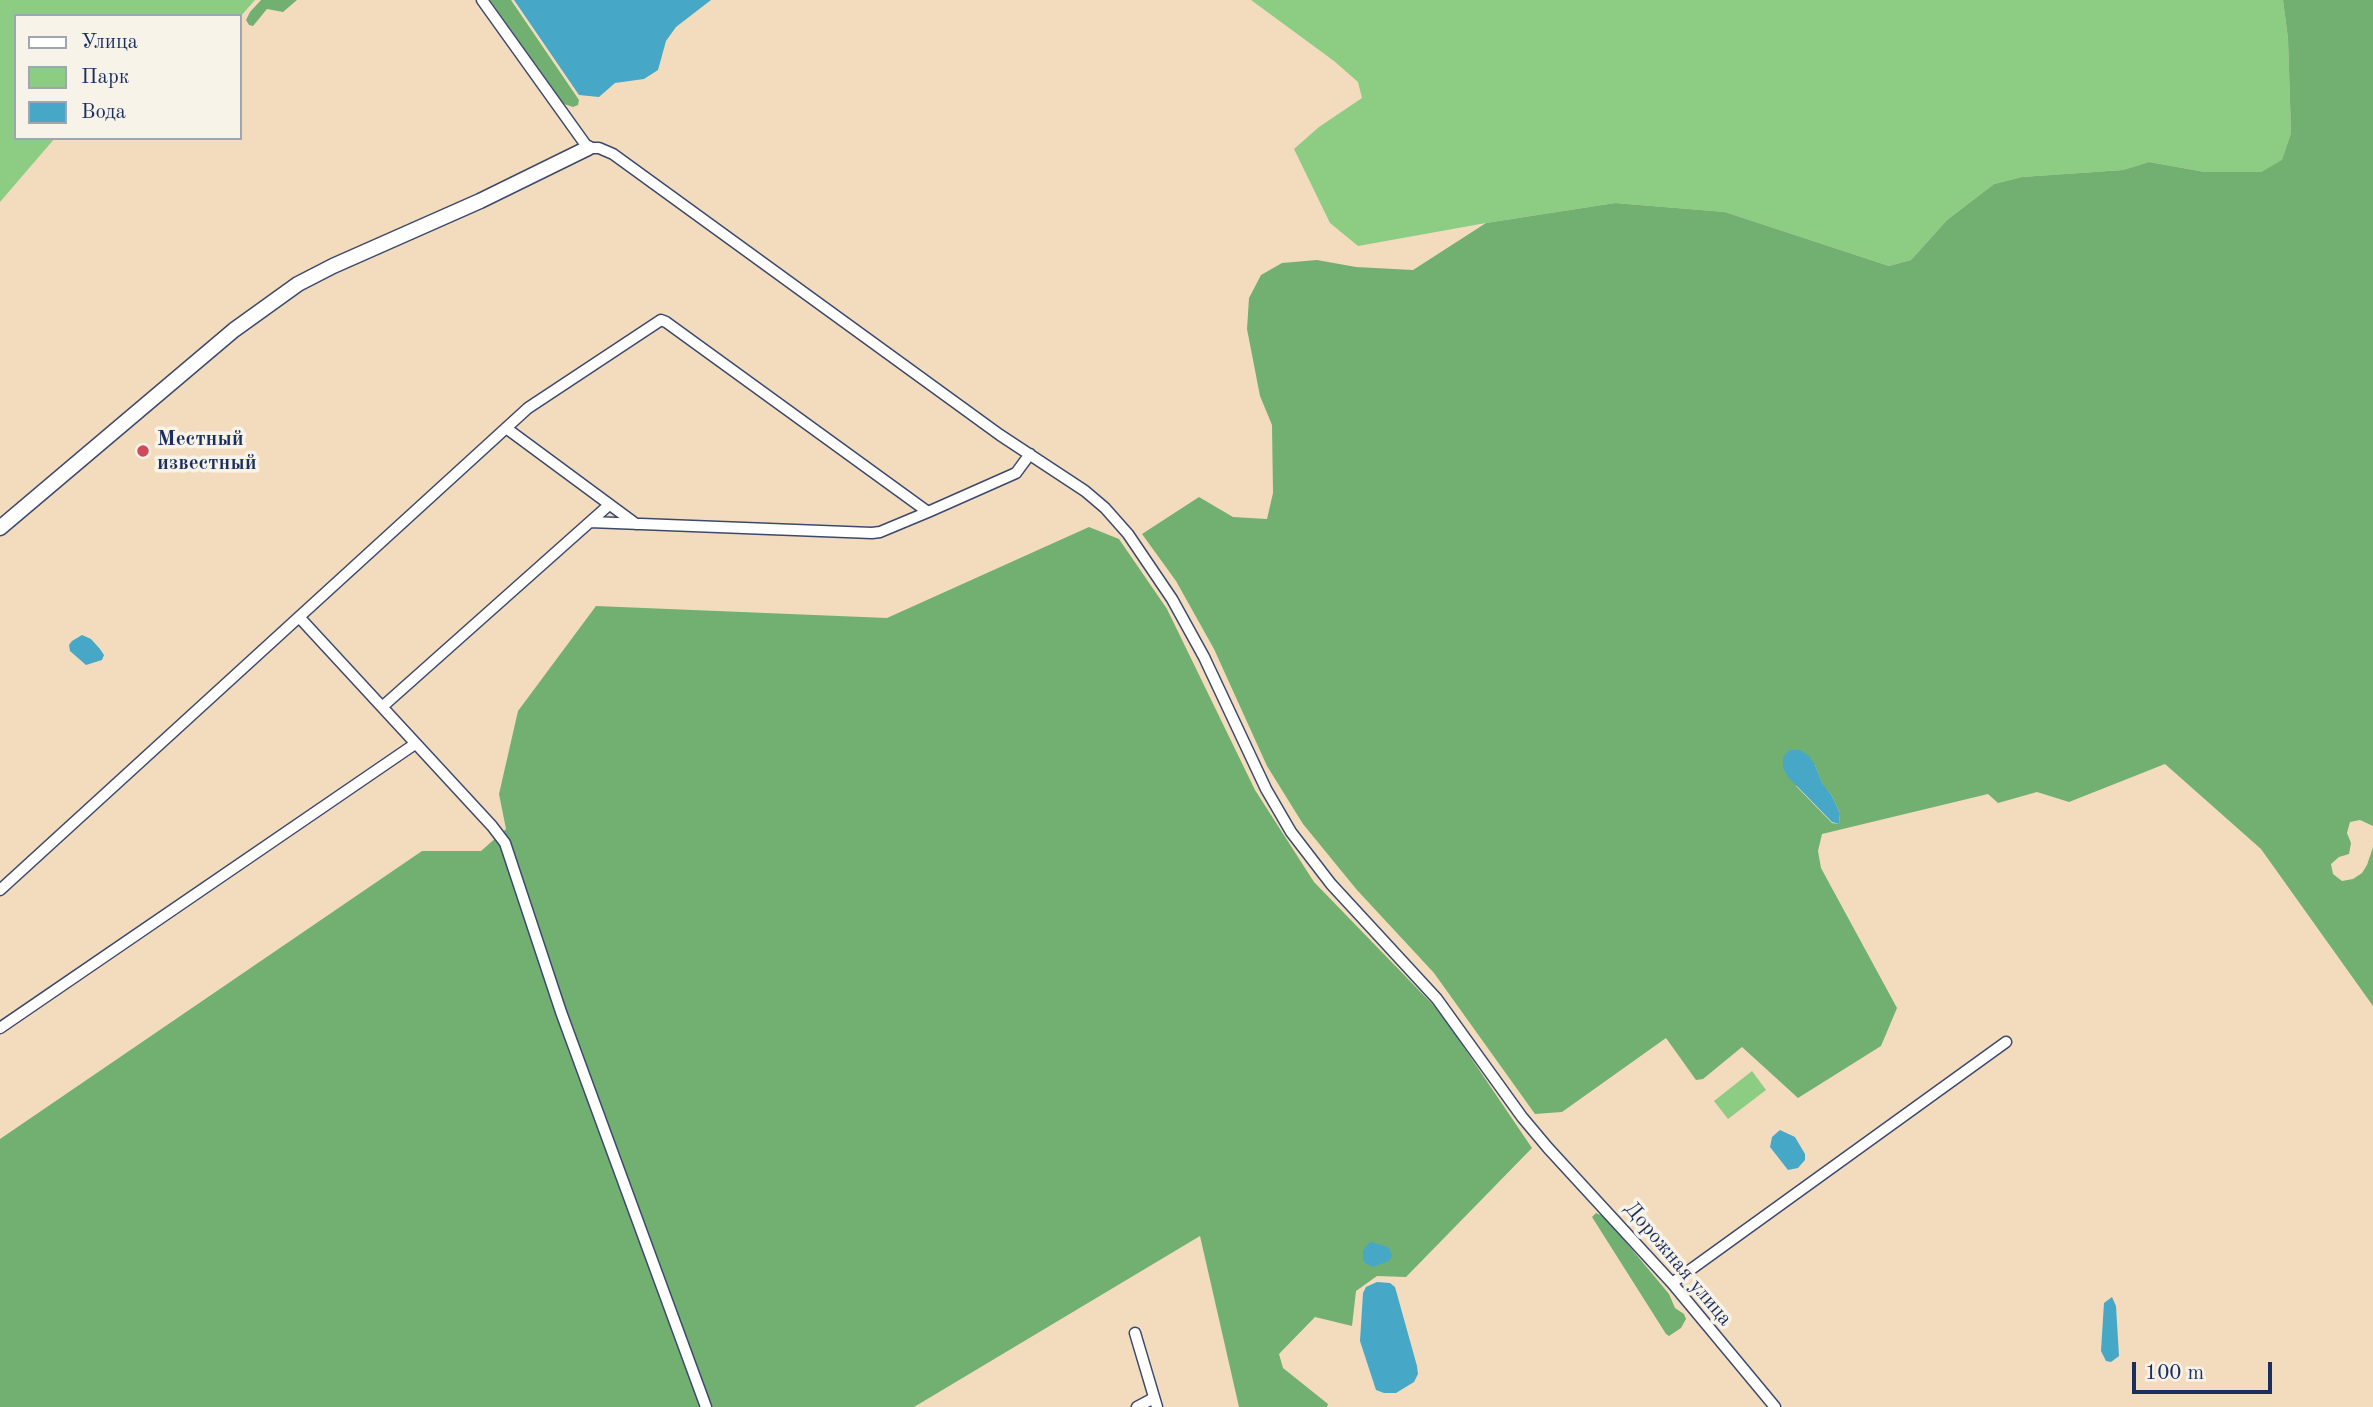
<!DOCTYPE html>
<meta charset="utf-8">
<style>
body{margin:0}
#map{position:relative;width:2373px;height:1407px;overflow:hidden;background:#f3dcbe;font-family:"Old Standard TT",serif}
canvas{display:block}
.legend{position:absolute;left:14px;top:14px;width:228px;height:126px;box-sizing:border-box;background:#f7f3e8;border:2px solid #9fa5b1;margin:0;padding:9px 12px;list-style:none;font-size:21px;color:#1b2f5e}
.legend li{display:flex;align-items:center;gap:14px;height:35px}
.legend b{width:35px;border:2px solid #9fa5b1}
.scale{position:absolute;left:2132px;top:1362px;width:140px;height:32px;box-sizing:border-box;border:4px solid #1b2f5e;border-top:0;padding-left:9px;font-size:21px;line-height:24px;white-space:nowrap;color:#1b2f5e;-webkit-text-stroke:5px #f7f3e8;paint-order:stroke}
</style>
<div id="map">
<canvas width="2373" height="1407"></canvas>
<ul class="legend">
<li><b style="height:9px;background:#fff"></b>Улица</li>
<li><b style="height:19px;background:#8dcc83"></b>Парк</li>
<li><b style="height:19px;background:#46a8c6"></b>Вода</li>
</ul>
<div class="scale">100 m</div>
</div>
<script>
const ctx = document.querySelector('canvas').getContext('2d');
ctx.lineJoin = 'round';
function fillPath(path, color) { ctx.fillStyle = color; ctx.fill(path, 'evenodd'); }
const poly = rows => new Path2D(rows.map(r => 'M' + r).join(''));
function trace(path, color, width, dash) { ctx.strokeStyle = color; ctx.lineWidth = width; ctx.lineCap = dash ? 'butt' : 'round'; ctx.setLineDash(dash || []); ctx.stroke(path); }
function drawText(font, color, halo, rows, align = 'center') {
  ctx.font = font + ' "Old Standard TT",serif'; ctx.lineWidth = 7; ctx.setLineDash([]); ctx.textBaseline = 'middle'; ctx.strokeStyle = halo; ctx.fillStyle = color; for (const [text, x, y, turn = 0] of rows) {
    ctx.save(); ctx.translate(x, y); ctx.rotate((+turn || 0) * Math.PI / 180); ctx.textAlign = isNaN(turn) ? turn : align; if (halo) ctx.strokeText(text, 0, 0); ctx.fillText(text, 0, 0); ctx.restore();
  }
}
fillPath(poly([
 [0,0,255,0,240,17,16,16,16,138,55,138,0,202],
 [1251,0,2283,0,2288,39,2291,133,2282,161,2261,172,2205,172,2149,162,2123,170,2022,177,1994,184,1947,220,1911,260,1889,266,1725,212,1615,203,1486,223,1358,246,1330,223,1294,149,1319,127,1362,98,1358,82,1334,61],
 [1752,1071,1766,1090,1728,1119,1714,1101]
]), '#8dcc83');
fillPath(poly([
 [261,0,297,0,283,12,267,9,253,26,249,25,246,20,250,12],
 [490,0,511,0,579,100,578,105,573,107,564,104],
 [2283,0,2373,0,2373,826,2360,820,2350,822,2347,833,2351,843,2349,854,2339,857,2331,864,2333,874,2342,881,2353,879,2362,873,2367,865,2373,847,2373,1006,2261,849,2165,764,2069,802,2037,792,1998,803,1988,794,1822,834,1818,851,1821,868,1897,1008,1881,1046,1798,1098,1742,1047,1703,1079,1696,1080,1666,1038,1562,1112,1535,1114,1434,973,1357,890,1303,824,1267,766,1214,649,1176,581,1142,534,1199,497,1233,517,1267,519,1273,493,1272,425,1260,396,1247,329,1249,298,1261,275,1282,263,1317,260,1356,267,1413,270,1486,223,1615,203,1725,212,1889,266,1911,260,1947,220,1994,184,2022,177,2123,170,2149,162,2205,172,2261,172,2282,160,2291,133,2288,39],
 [1815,765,1823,786,1831,794,1840,813,1839,824,1832,823,1796,786],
 [1089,527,1119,539,1167,609,1255,790,1314,882,1440,1012,1532,1148,1406,1277,1377,1276,1356,1291,1352,1326,1315,1317,1279,1354,1283,1368,1328,1404,1327,1407,1239,1407,1200,1236,914,1407,0,1407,0,1139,422,851,481,851,506,829,499,794,518,711,596,606,887,618],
 [1596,1213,1605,1217,1669,1294,1675,1308,1684,1314,1686,1319,1681,1328,1669,1336,1666,1334,1592,1217]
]), '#72b071');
fillPath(poly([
 [514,0,711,0,676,27,666,41,658,70,644,79,615,83,599,97,579,95],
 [82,635,91,639,100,649,104,655,102,660,86,665,70,651,69,645,72,641],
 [1789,750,1800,750,1809,756,1815,765,1823,785,1831,794,1840,813,1839,824,1832,822,1789,778,1783,768,1783,758],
 [1780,1130,1795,1137,1805,1154,1805,1160,1798,1168,1788,1170,1770,1147,1772,1137],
 [1372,1242,1388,1247,1392,1255,1389,1261,1373,1267,1365,1263,1363,1260,1363,1251,1368,1244],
 [1377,1282,1390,1283,1395,1287,1417,1366,1418,1374,1414,1382,1396,1393,1384,1393,1376,1390,1360,1341,1363,1293,1366,1287],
 [2112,1297,2116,1306,2119,1356,2111,1362,2106,1361,2101,1351,2104,1303]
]), '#46a8c6');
const street = poly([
 [482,0,588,148,599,148,613,154,1000,435,1085,491,1105,508,1128,534,1172,599,1204,657,1266,789,1291,832,1331,884,1437,999,1522,1117,1548,1148,1672,1283,1775,1407],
 [506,428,636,524],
 [928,512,1016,473,1030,454],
 [299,617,528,408,661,320,666,322,928,512,880,532,872,533,590,522],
 [382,707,609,505],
 [0,890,299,617,492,826,505,843,561,1012,706,1407],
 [0,1028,415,744],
 [1672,1283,2006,1042],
 [1135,1333,1157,1407],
 [1137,1407,1154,1398]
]);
const secondary = poly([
 [0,528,234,330,298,284,333,266,480,201,588,148]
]);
trace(street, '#3b496c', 13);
trace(secondary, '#3b496c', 17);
trace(street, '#fff', 10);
trace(secondary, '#fff', 14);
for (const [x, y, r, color] of [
 [143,451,7,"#d1495b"]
]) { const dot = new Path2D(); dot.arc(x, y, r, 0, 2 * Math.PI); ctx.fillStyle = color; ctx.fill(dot); trace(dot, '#f7f3e8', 2.5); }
drawText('bold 21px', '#1b2f5e', '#f7f3e8', [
 ["Местный",157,439],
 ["известный",157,463]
], 'left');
drawText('21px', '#1b2f5e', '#f7f3e8', [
 ["Дорожная улица",1678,1264,50]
]);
</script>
